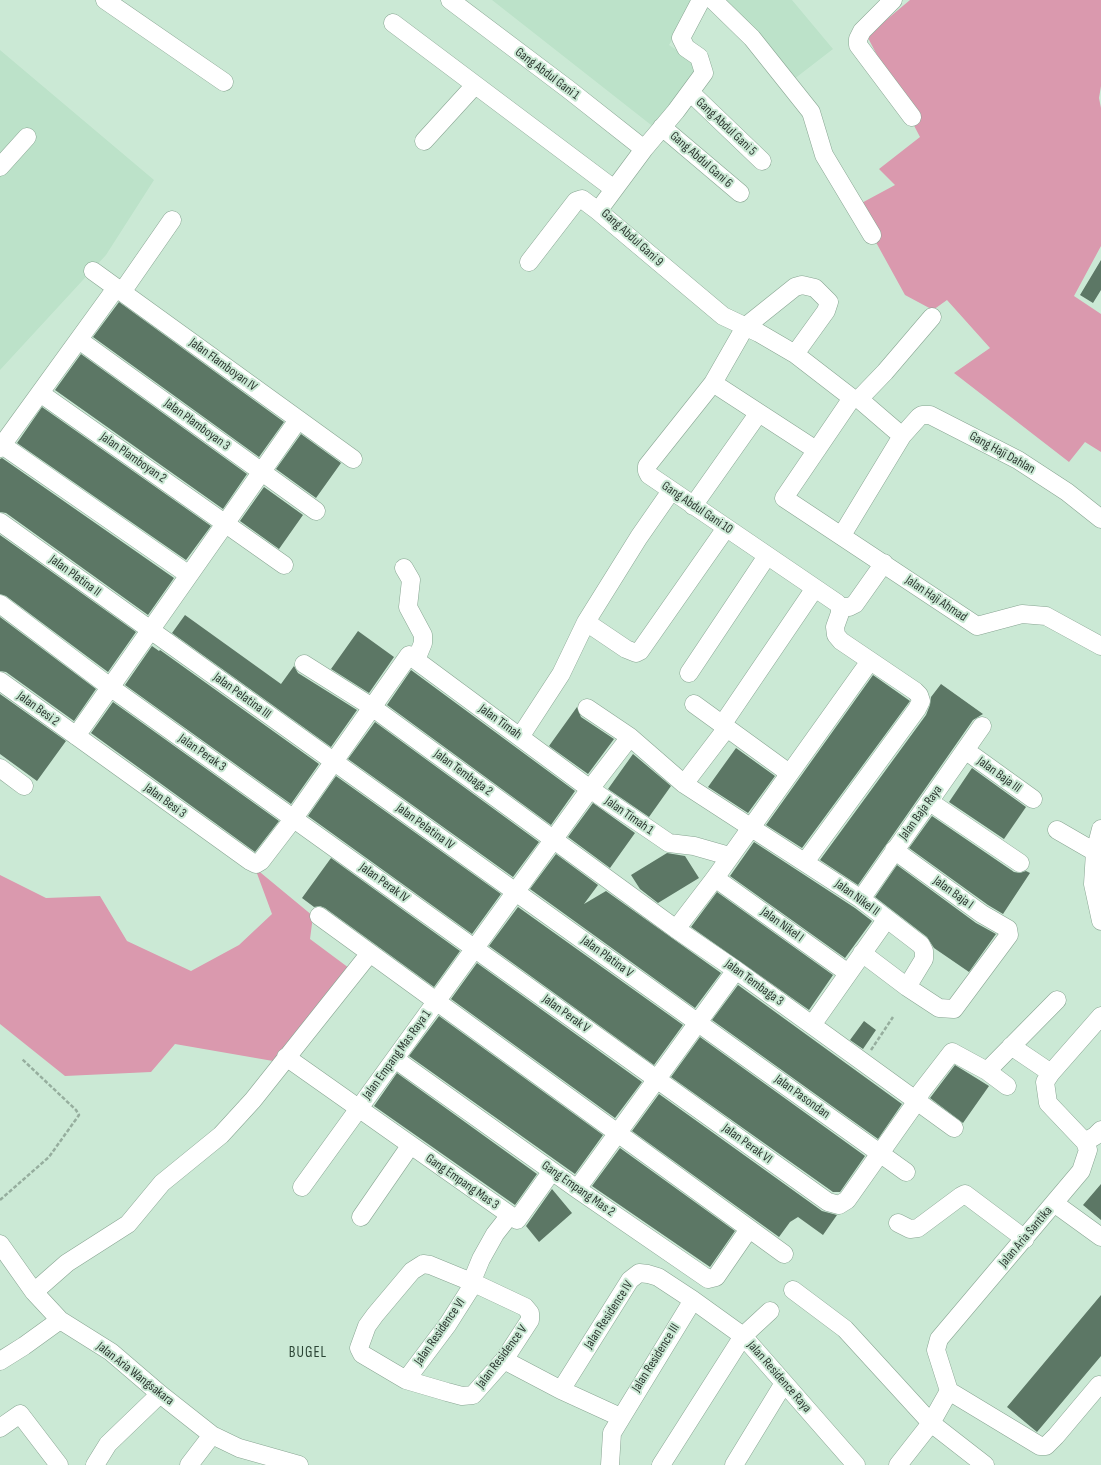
<!DOCTYPE html>
<style>
body{margin:0}
canvas{display:block;background:#cbe9d5}
</style>
<canvas width="1101" height="1465"></canvas>
<script>
const ctx = document.querySelector('canvas').getContext('2d');
ctx.lineJoin = 'round';
function fillPath(path, color) { ctx.fillStyle = color; ctx.fill(path, 'evenodd'); }
const poly = rows => new Path2D(rows.map(r => 'M' + r).join(''));
function trace(path, color, width, dash) { ctx.strokeStyle = color; ctx.lineWidth = width; ctx.lineCap = dash ? 'butt' : 'round'; ctx.setLineDash(dash || []); ctx.stroke(path); }
function drawText(font, color, halo, rows, align = 'center') {
  ctx.font = font + ' "Sofia Sans Condensed",sans-serif'; ctx.lineWidth = 4; ctx.setLineDash([]); ctx.textBaseline = 'middle'; ctx.strokeStyle = halo; ctx.fillStyle = color; for (const [text, x, y, turn = 0] of rows) {
    ctx.save(); ctx.translate(x, y); ctx.rotate((+turn || 0) * Math.PI / 180); ctx.textAlign = isNaN(turn) ? turn : align; if (halo) ctx.strokeText(text, 0, 0); ctx.fillText(text, 0, 0); ctx.restore();
  }
}
fillPath(poly([
 [492,0,697,0,669,45,705,69,660,132],
 [712,0,792,0,833,49,789,83],
 [0,50,154,180,106,255,0,370]
]), '#bce2c9');
fillPath(poly([
 [910,0,1101,0,1101,86,1099,98,1101,108,1101,246,1074,296,1101,314,1101,452,1085,442,1069,462,954,373,990,348,947,300,933,310,905,295,856,206,895,185,879,169,920,137,867,36],
 [255,868,313,916,310,939,353,971,273,1061,175,1044,151,1072,65,1076,0,1024,0,875,46,898,100,896,127,941,191,971,239,945,272,914]
]), '#da99ae');
fillPath(poly([
 [1101,260,1101,290,1093,303,1080,295],
 [119,302,284,422,259,457,93,337],
 [81,354,247,474,223,509,55,390],
 [42,407,211,526,186,560,17,443],
 [301,434,341,463,316,498,276,469],
 [2,458,174,578,148,615,6,513,0,512,0,459],
 [264,487,303,515,279,549,240,521],
 [0,535,136,632,108,672,6,596,0,594],
 [185,615,281,684,294,666,298,673,357,710,331,747,172,633],
 [0,617,96,689,74,721,6,672,0,671],
 [358,631,394,657,369,693,331,669],
 [152,646,159,651,160,650,319,764,291,804,125,685],
 [411,670,575,791,551,825,387,705],
 [873,675,910,701,802,848,766,825],
 [941,684,983,714,973,720,858,885,820,860,926,715,930,705,931,697],
 [0,694,66,741,37,781,0,754],
 [113,702,279,821,255,852,91,733],
 [577,707,581,717,614,739,588,774,549,746],
 [375,722,539,842,513,877,348,759],
 [736,748,775,776,748,813,708,787],
 [633,754,671,786,649,817,608,789],
 [972,768,1026,807,1004,839,949,802],
 [336,776,501,894,472,934,308,816],
 [593,803,635,833,610,868,568,837],
 [932,816,1014,872,1020,873,1026,871,1030,873,1003,914,988,905,909,848],
 [754,842,855,908,872,921,845,958,730,876],
 [667,853,685,856,699,878,658,903,640,889,631,875],
 [556,854,598,885,584,904,606,891,721,973,695,1008,530,889],
 [331,858,460,951,434,987,325,908,320,906,314,907,302,898],
 [897,865,976,923,996,934,969,972,934,948,927,937,875,897],
 [717,892,833,975,809,1010,691,927],
 [518,907,683,1025,654,1065,489,946],
 [477,963,642,1082,615,1118,451,999],
 [738,985,902,1104,878,1139,712,1020],
 [439,1016,603,1135,575,1174,409,1056],
 [864,1021,876,1030,863,1049,850,1040],
 [700,1037,865,1156,840,1192,833,1192,671,1077],
 [955,1065,989,1086,963,1123,930,1098],
 [397,1073,537,1174,515,1205,374,1106],
 [659,1094,822,1211,837,1215,823,1235,798,1217,790,1222,779,1237,632,1131],
 [620,1148,735,1231,710,1267,592,1186],
 [1101,1184,1101,1220,1083,1205],
 [552,1189,572,1213,539,1242,526,1226],
 [1101,1295,1101,1356,1037,1432,1007,1407]
]), '#5c7765');
const minor = poly([
 [105,0,224,82],
 [450,0,568,89,644,149],
 [701,0,681,38,686,48,699,57,704,73,676,111,644,149,598,211,723,316,759,333,795,354,852,398,859,399,885,372,932,317],
 [713,0,752,38,811,112,824,155,872,235],
 [893,0,862,31,858,39,858,45,912,117],
 [393,23,614,189],
 [690,92,762,161],
 [662,127,740,193],
 [424,141,475,85],
 [0,167,27,137],
 [529,262,576,201,582,199,598,211],
 [93,271,353,459],
 [122,292,172,220],
 [79,340,316,511],
 [795,354,826,311,829,302,815,288,802,285,795,287,745,327,713,383,647,466,647,471,649,475,837,603,840,607],
 [713,383,816,450],
 [40,393,284,565],
 [852,398,784,498,977,626,1022,614,1046,616,1101,646],
 [902,436,919,417,922,415,930,415,1018,460,1067,492,1101,519],
 [2,445,189,575],
 [0,448,116,288],
 [693,506,758,414],
 [0,522,906,1172],
 [842,535,902,436,859,399],
 [404,568,411,580,408,607,423,635,423,643,416,660],
 [0,604,110,687,828,1202,839,1205,847,1200,917,1101,921,1092,952,1052,987,1071,1007,1086],
 [840,607,849,607,855,604,884,563],
 [586,622,626,649,636,653,640,651,726,528],
 [304,664,372,707,676,929,736,970,954,1128],
 [689,673,767,556],
 [0,681,250,861,256,864,261,861,294,818,409,655,590,789,669,843,694,846,729,856],
 [694,704,789,773],
 [587,708,630,737,684,784,861,899,921,945,924,951,924,959,907,987],
 [722,725,815,588],
 [76,736,298,420],
 [520,737,561,674,586,622,639,537,671,491],
 [965,750,1033,799],
 [0,768,24,786],
 [684,784,726,729],
 [930,802,1020,863],
 [1101,829,1095,852,1093,884,1101,921],
 [1057,830,1095,852],
 [805,862,917,709,921,701,919,695,915,691,841,641,836,635,835,627,840,613,840,607],
 [715,878,848,973],
 [861,899,982,726],
 [319,916,784,1254],
 [676,929,715,878,870,661],
 [862,953,907,987,939,1008,954,1009,1009,935,1008,929,982,914,894,850],
 [812,1025,886,920],
 [1011,1046,1051,1073],
 [286,1057,517,1220,552,1171],
 [395,1059,577,1189,708,1279,716,1277,749,1229],
 [987,1071,1057,1000],
 [1085,1142,1095,1136,1101,1130],
 [302,1187,590,789,630,737],
 [577,1189,736,970],
 [1054,1203,1101,1237],
 [361,1217,410,1146],
 [898,1223,910,1229,918,1228,961,1196,965,1194,1025,1239],
 [0,1244,34,1292,60,1320,111,1352,160,1394,212,1435,239,1448,299,1465],
 [423,1264,430,1265,474,1283,525,1307,530,1313,530,1320,504,1360,473,1395,462,1396,447,1392,406,1380,362,1354,359,1348,367,1326,375,1315,412,1271,423,1264],
 [793,1290,845,1329,931,1423,985,1465],
 [34,1292,67,1263,128,1224,162,1183,221,1135,253,1100,370,953],
 [504,1360,561,1390,620,1417],
 [0,1361,24,1346,60,1320],
 [406,1380,448,1324,474,1283,474,1276,481,1259,495,1234,510,1215],
 [561,1390,630,1280,639,1273,648,1274,658,1277,693,1300,743,1336,856,1465],
 [949,1391,1040,1446,1046,1446,1056,1436,1099,1385],
 [0,1428,20,1414,59,1465],
 [95,1465,108,1444,160,1394],
 [189,1465,212,1435],
 [610,1465,612,1433,693,1300],
 [661,1465,743,1336,770,1311],
 [734,1465,784,1383],
 [898,1465,931,1423,949,1391,936,1350,939,1339,1081,1171,1088,1150,1085,1142,1048,1103,1045,1082,1051,1073,1101,1016]
]);
trace(minor, '#88a592', 19);
trace(poly([
 [871,1050,893,1017],
 [0,1200,49,1157,79,1115,76,1110,22,1059]
]), '#96ae9e', 2.5, [4, 2]);
trace(minor, '#fff', 18);
drawText('13px', '#2e3932', '#cbe9d5', [
 ["Gang Abdul Gani 1",547,74,37],
 ["Gang Abdul Gani 5",726,127,43],
 ["Gang Abdul Gani 6",701,160,41],
 ["Gang Abdul Gani 9",632,238,42],
 ["Jalan Flamboyan IV",223,365,36],
 ["Jalan Plamboyan 3",197,425,36],
 ["Gang Haji Dahlan",1002,453,29],
 ["Jalan Plamboyan 2",133,458,35],
 ["Gang Abdul Gani 10",697,508,34],
 ["Jalan Platina II",75,576,36],
 ["Jalan Haji Ahmad",936,599,34],
 ["Jalan Pelatina III",242,696,36],
 ["Jalan Besi 2",38,709,36],
 ["Jalan Timah",500,722,36],
 ["Jalan Perak 3",202,753,35],
 ["Jalan Tembaga 2",463,773,36],
 ["Jalan Baja III",999,775,36],
 ["Jalan Besi 3",165,801,36],
 ["Jalan Baja Raya",921,813,-54],
 ["Jalan Timah 1",629,816,35],
 ["Jalan Pelatina IV",425,827,36],
 ["Jalan Perak IV",384,883,36],
 ["Jalan Baja I",953,893,36],
 ["Jalan Nikel II",857,898,36],
 ["Jalan Nikel I",782,925,36],
 ["Jalan Platina V",607,957,36],
 ["Jalan Tembaga 3",754,983,36],
 ["Jalan Perak V",566,1014,36],
 ["Jalan Empang Mas Raya 1",397,1055,-54],
 ["Jalan Pasondan",802,1097,36],
 ["Jalan Perak VI",747,1144,36],
 ["Gang Empang Mas 3",462,1182,35],
 ["Gang Empang Mas 2",578,1189,35],
 ["Jalan Aria Santika",1026,1237,-50],
 ["Jalan Residence IV",609,1315,-57],
 ["Jalan Residence VI",440,1332,-55],
 ["Jalan Residence V",502,1357,-53],
 ["Jalan Residence III",656,1358,-58],
 ["Jalan Aria Wangsakara",135,1374,38],
 ["Jalan Residence Raya",779,1377,49]
]);
ctx.letterSpacing = '1px';
drawText('15px', '#2a4434', '#cbe9d5', [
 ["BUGEL",308,1353]
]);
ctx.letterSpacing = '0px';
</script>
